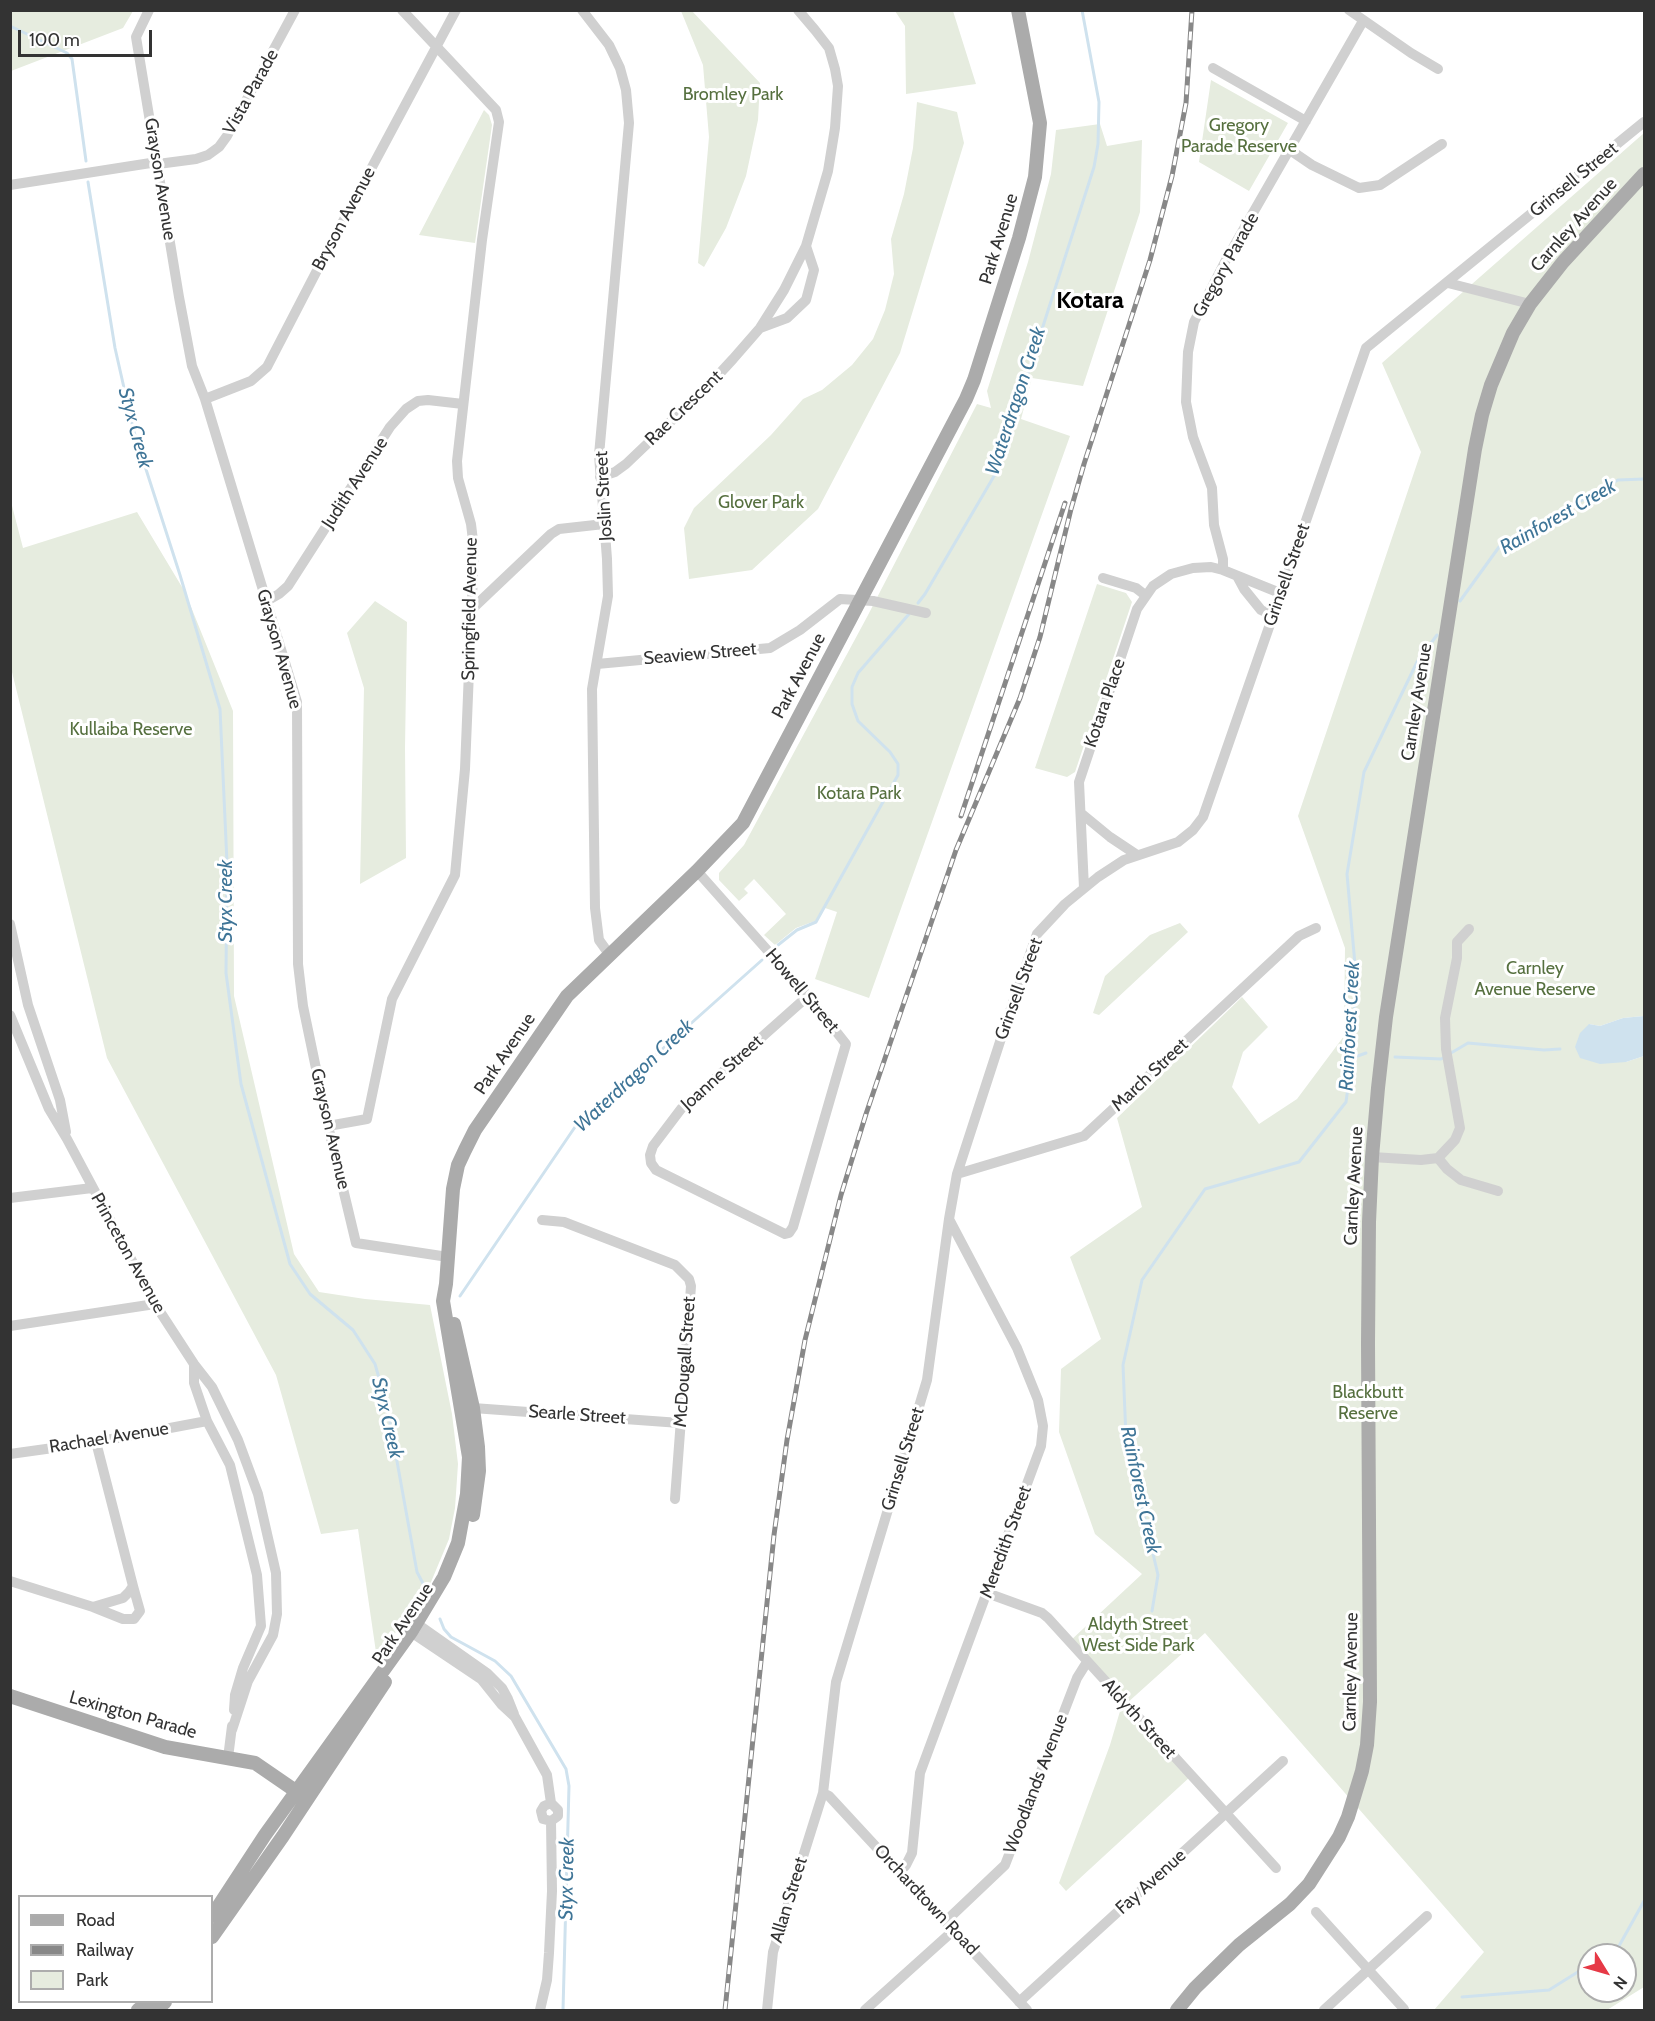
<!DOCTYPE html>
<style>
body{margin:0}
#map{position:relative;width:1655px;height:2021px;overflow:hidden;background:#fff;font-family:Cabin,sans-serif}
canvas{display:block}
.frame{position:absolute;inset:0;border:12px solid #333;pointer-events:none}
.legend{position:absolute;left:18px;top:1895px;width:195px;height:108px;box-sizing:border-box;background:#fff;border:2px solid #adadad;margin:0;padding:8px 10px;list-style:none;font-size:18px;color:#333}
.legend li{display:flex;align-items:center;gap:12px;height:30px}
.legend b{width:30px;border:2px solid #adadad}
.north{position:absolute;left:1577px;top:1943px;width:60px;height:60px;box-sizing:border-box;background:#fff;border:2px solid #adadad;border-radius:50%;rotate:127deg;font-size:16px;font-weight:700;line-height:24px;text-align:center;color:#333}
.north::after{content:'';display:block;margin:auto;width:21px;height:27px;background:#e63946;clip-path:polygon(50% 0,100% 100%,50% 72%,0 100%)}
.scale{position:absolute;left:18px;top:30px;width:134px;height:27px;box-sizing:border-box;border:3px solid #333;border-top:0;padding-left:8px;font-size:18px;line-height:21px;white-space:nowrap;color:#333;-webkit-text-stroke:4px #fff;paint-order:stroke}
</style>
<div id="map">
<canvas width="1655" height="2021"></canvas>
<div class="frame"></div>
<ul class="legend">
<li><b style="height:8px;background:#ababab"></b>Road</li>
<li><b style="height:8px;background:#888"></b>Railway</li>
<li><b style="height:16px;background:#e6ecdf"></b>Park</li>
</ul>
<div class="north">N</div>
<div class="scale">100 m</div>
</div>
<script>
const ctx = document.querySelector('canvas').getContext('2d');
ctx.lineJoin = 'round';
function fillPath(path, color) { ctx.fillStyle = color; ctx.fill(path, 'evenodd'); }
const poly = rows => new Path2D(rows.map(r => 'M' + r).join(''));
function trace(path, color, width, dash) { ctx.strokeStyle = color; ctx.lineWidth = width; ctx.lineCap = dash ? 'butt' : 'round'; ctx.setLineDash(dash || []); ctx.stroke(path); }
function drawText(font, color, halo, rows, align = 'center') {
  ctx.font = font + ' Cabin,sans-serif'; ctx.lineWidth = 6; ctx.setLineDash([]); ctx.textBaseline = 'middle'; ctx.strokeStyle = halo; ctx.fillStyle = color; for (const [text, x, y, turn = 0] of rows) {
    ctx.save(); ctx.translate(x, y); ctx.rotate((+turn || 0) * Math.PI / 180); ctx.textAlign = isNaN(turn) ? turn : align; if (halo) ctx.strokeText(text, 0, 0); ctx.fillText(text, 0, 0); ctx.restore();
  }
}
fillPath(poly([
 [11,10,133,10,133,11,123,28,11,71],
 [681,11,692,11,760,83,758,120,746,176,726,228,704,267,698,263,709,137,703,65],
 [895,11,953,11,976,84,906,94,905,26],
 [1211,80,1288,123,1249,191,1199,162],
 [917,102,957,112,964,143,900,353,818,509,752,570,689,579,684,528,694,508,771,435,803,399,822,390,852,365,873,339,885,310,894,274,891,239,904,194,913,148],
 [484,110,489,115,492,125,475,243,419,235],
 [1100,124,1107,146,1142,140,1140,212,1083,386,1032,378,1021,419,1070,436,869,998,815,979,837,912,825,908,815,921,796,928,775,945,764,935,786,914,754,879,744,889,748,893,739,901,719,880,719,873,744,845,867,617,977,404,991,408,987,391,1028,262,1051,174,1056,130],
 [1644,133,1644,1016,1623,1018,1600,1026,1589,1024,1626,1062,1644,1056,1644,1987,1607,2010,1434,2010,1484,1952,1205,1633,1126,1704,1191,1776,1066,1891,1059,1883,1110,1745,1123,1701,1069,1642,1142,1574,1095,1534,1059,1432,1061,1369,1101,1339,1070,1257,1142,1207,1117,1118,1242,997,1268,1027,1243,1052,1232,1087,1259,1124,1297,1099,1344,1036,1345,948,1298,816,1421,452,1382,363],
 [1589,1955,1625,1955,1625,1991,1589,1991],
 [10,498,23,548,137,512,185,592,233,711,234,996,294,1254,319,1292,365,1299,430,1305,452,1414,458,1464,455,1508,449,1539,431,1582,377,1659,358,1529,321,1534,276,1375,107,1058,11,668],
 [1097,584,1126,593,1132,602,1075,772,1067,777,1035,768],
 [375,601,407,622,405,748,406,858,360,884,364,688,347,633],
 [1180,923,1188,932,1099,1015,1093,1013,1105,976,1150,935]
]), '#e6ecdf');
fillPath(poly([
 [1644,1016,1644,1056,1626,1062,1600,1064,1580,1058,1575,1047,1580,1033,1589,1024,1600,1026,1623,1018]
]), '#cfe2ee');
trace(poly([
 [10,26,67,53,72,59,86,161],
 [88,182,115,348,134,432,180,575,220,709,227,863,226,973,241,1084,290,1264,310,1294,353,1330,375,1364,387,1406,417,1572,427,1591],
 [1460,601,1499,547,1618,480,1644,479],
 [918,603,925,594,997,471,1008,424,1028,373,1094,167,1098,144,1099,102,1082,10],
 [778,945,797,930,816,922,898,775,898,764,890,752,858,721,852,704,852,687,858,673,909,614],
 [1451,1053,1468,1043,1544,1050,1560,1049],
 [1395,1057,1441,1059,1445,1057],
 [1352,1058,1366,1053],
 [460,1296,575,1127,762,960],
 [1152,1611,1158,1575,1126,1438,1123,1365,1142,1280,1205,1189,1299,1162,1346,1102,1352,1058,1356,976,1347,874,1364,772,1417,662,1437,635],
 [440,1619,444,1629,451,1637,495,1661,511,1676,566,1769,569,1786,563,2010],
 [1605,1955,1619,1946,1644,1901],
 [1462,1997,1549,1990,1589,1965]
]), '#cfe2ee', 3);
trace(poly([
 [149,10,136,37,179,297,192,366,205,399,297,702,298,964,303,1006,328,1126,356,1243,448,1257],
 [582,10,609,45,620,68,626,90,629,123,599,455,607,559,608,596,592,689,595,908,599,940,609,954],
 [1349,10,1411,53,1438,69],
 [1213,68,1306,121],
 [1290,150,1312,165,1359,188,1380,185,1442,144],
 [158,164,196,159,208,155,219,147,227,136,295,10],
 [10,185,157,162],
 [1448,283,1530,304],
 [760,328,787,318,806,300,814,270,806,246],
 [205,399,251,381,267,367,325,255,456,10],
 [600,477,615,472,626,464,709,385,733,359,760,328,784,290,806,246,828,171,835,128,838,86,835,69,829,48,815,30,798,10],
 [1237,576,1244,589,1261,610,1272,615],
 [1103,578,1136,588,1145,595],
 [1280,593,1223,570,1223,559,1214,525,1212,488,1193,437,1186,402,1188,352,1194,322,1226,260,1363,21],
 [265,602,279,594,288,586,390,427,406,409,418,401,428,400,463,404],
 [472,609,551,534,559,529,604,524],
 [597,664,770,648,800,630,840,599,873,601,926,613],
 [1082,814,1110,837,1137,855],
 [697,871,808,996,846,1044,793,1227,789,1233,785,1234,656,1170,651,1163,650,1155,653,1146,681,1109,808,996],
 [1084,888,1079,782,1137,609,1153,586,1171,574,1193,568,1211,567,1223,570],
 [10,924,28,1005,60,1100,66,1132],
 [10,1015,49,1109,67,1139,155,1304,194,1364,212,1387,238,1440,258,1494,276,1573,277,1614,273,1635,248,1681,232,1730],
 [328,1126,367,1119,392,999,455,875,465,769,474,549,471,524,458,478,457,461,482,240,499,122,496,110,402,10],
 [1372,1157,1421,1160,1438,1158,1455,1140,1460,1128,1446,1049,1445,1018,1457,958,1457,942,1469,929],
 [1438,1158,1447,1169,1461,1180,1498,1191],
 [957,1174,1084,1136,1299,936,1316,928],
 [10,1198,92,1188],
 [542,1220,564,1222,675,1265,689,1279,691,1286,675,1499],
 [10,1326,155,1304],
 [194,1364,194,1383,207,1421,230,1465,257,1575,261,1626,243,1668,235,1695,234,1710],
 [473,1408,680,1423],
 [10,1454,96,1442,207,1421],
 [10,1581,93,1607,123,1598,129,1592,133,1586,96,1442],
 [987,1593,1042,1613,1048,1618,1276,1868],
 [93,1607,123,1619,134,1619,140,1611,133,1586],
 [416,1623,487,1673,502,1688,508,1699,514,1714],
 [411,1632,481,1679,501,1704,515,1717,547,1775,551,1803,558,1810,558,1816,551,1821],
 [228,1758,232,1726],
 [823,1793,829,1796,1027,2010],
 [551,1821,543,1819,541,1811,544,1806,551,1803],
 [900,1872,906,1865,912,1853,920,1773,1041,1446,1043,1426,1038,1400,1017,1348,949,1219],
 [1316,1912,1404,2009],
 [946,1921,1005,1865,1077,1678,1087,1662],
 [1019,2002,1283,1761],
 [540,2010,547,1980,549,1953,552,1891,551,1821],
 [767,2010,773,1952,823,1793,836,1682,927,1380,949,1219,957,1174,1008,1017,1037,934,1065,904,1098,877,1124,860,1178,842,1193,830,1203,817,1366,348,1644,122],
 [865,2010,954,1930],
 [1324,2010,1427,1916]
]), '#d0d0d0', 10);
trace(poly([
 [454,1324,473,1408,478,1447,479,1471,473,1515],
 [10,1696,165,1747,255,1763,303,1796],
 [212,1916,265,1835,411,1632,444,1577,458,1543,467,1494,469,1457,443,1301,446,1284,453,1189,458,1165,465,1150,475,1130,567,996,697,871,743,823,966,399,974,380,1019,238,1035,177,1040,123,1018,10],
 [212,1937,283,1836,385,1682],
 [138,2010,148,2002],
 [156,2010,165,2002],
 [1177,2010,1195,1988,1239,1945,1290,1904,1309,1884,1339,1837,1348,1817,1362,1771,1367,1745,1370,1702,1368,1343,1369,1222,1372,1157,1378,1088,1386,1017,1475,449,1482,415,1491,385,1513,333,1530,304,1563,262,1644,174]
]), '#ababab', 14);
const rail = poly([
 [961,816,1065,503],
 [725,2010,774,1535,787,1440,805,1340,841,1195,866,1114,956,850,1020,698,1040,637,1071,509,1084,464,1150,260,1172,176,1186,103,1192,10]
]);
trace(rail, '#888', 5);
trace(rail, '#fff', 3, [9]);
drawText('18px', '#333', '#fff', [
 ["Vista Parade",251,92,-61],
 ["Grayson Avenue",160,179,81],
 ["Grinsell Street",1574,180,-39],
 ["Bryson Avenue",344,219,-62],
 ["Carnley Avenue",1574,225,-48],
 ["Park Avenue",999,239,-73],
 ["Gregory Parade",1226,265,-61],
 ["Rae Crescent",684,408,-44],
 ["Judith Avenue",355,483,-57],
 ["Joslin Street",604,496,-93],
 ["Grinsell Street",1287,575,-71],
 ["Springfield Avenue",470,609,-89],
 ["Grayson Avenue",279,649,74],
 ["Seaview Street",700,654,-5],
 ["Park Avenue",799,676,-62],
 ["Carnley Avenue",1417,702,-81],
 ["Kotara Place",1105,703,-71],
 ["Grinsell Street",1019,989,-70],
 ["Howell Street",802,991,50],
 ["Park Avenue",505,1054,-56],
 ["Joanne Street",722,1073,-42],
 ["March Street",1150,1075,-43],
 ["Grayson Avenue",330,1129,77],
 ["Carnley Avenue",1354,1186,-87],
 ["Princeton Avenue",128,1253,61],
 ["McDougall Street",685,1362,-86],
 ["Searle Street",577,1415,4],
 ["Rachael Avenue",109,1438,-9],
 ["Grinsell Street",903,1459,-73],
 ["Meredith Street",1006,1542,-70],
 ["Park Avenue",403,1624,-56],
 ["Carnley Avenue",1351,1672,-89],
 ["Lexington Parade",133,1715,16],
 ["Aldyth Street",1139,1719,48],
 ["Woodlands Avenue",1036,1784,-69],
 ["Fay Avenue",1151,1882,-42],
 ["Allan Street",789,1900,-73],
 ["Orchardtown Road",926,1900,47]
]);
drawText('18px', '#56703f', '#fff', [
 ["Bromley Park",733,95],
 ["Gregory",1239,126],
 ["Parade Reserve",1239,147],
 ["Glover Park",761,503],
 ["Kullaiba Reserve",131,730],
 ["Kotara Park",859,794],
 ["Carnley",1535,969],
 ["Avenue Reserve",1535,990],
 ["Blackbutt",1368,1393],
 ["Reserve",1368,1414],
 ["Aldyth Street",1138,1625],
 ["West Side Park",1138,1646]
]);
drawText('italic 20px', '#3f7597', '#fff', [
 ["Waterdragon Creek",1016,401,-72],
 ["Styx Creek",135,428,75],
 ["Rainforest Creek",1558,517,-30],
 ["Styx Creek",226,901,-90],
 ["Rainforest Creek",1350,1026,-87],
 ["Waterdragon Creek",634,1076,-43],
 ["Styx Creek",387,1418,77],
 ["Rainforest Creek",1140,1490,78],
 ["Styx Creek",567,1879,-89]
]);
drawText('bold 24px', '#000', '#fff', [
 ["Kotara",1090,301]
]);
</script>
